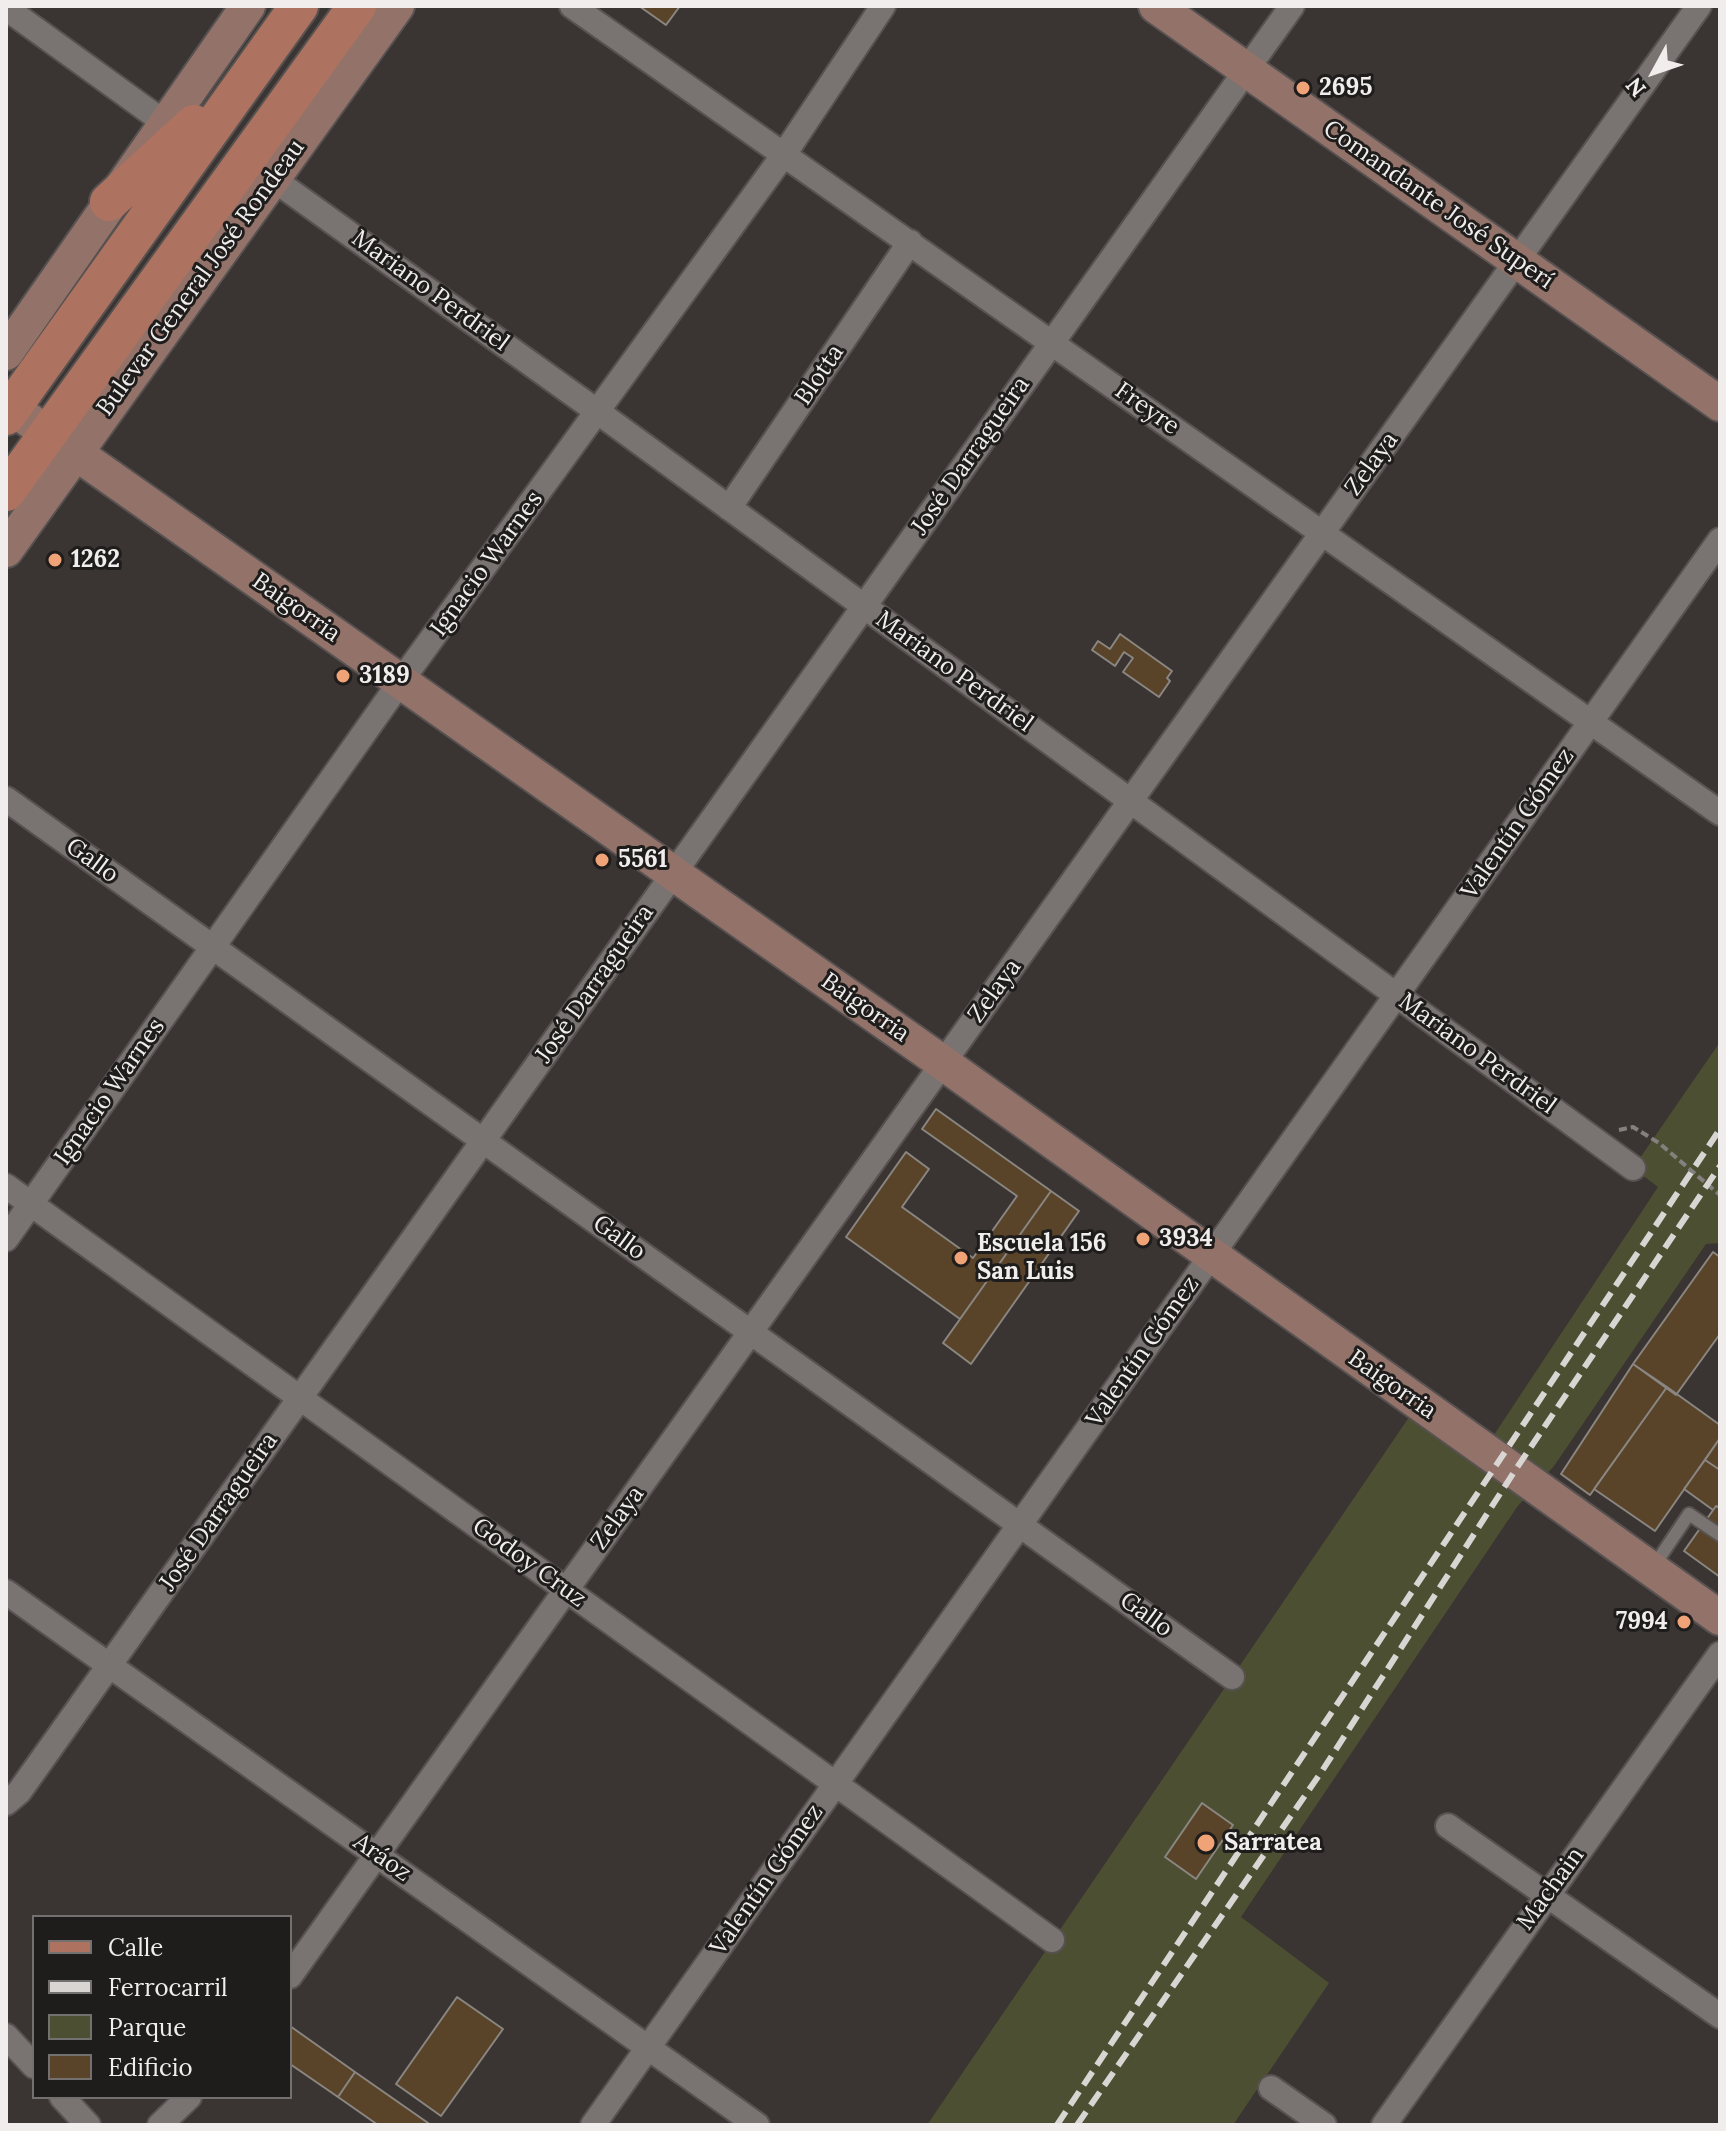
<!DOCTYPE html>
<meta charset="utf-8">
<style>
body{margin:0}
#map{position:relative;width:1726px;height:2131px;overflow:hidden;background:#3a3432;font-family:Lora,serif}
canvas{display:block}
.frame{position:absolute;inset:0;border:8px solid #f0edec;pointer-events:none}
.legend{position:absolute;left:32px;top:1915px;width:260px;height:184px;box-sizing:border-box;background:#1f1d1c;border:2px solid #73706f;margin:0;padding:10px 14px;list-style:none;font-size:24px;color:#f0edec}
.legend li{display:flex;align-items:center;gap:16px;height:40px}
.legend b{width:40px;border:2px solid #73706f}
.north{position:absolute;left:1614px;top:32px;width:80px;height:80px;-webkit-text-stroke:6px #1f1d1c;paint-order:stroke;rotate:230deg;font-size:22px;font-weight:700;line-height:32px;text-align:center;color:#f0edec}
.north::after{content:'';display:block;margin:auto;width:28px;height:36px;background:#f0edec;clip-path:polygon(50% 0,100% 100%,50% 72%,0 100%)}
</style>
<div id="map">
<canvas width="1726" height="2131"></canvas>
<div class="frame"></div>
<ul class="legend">
<li><b style="height:10px;background:#ae7360"></b>Calle</li>
<li><b style="height:10px;background:#d8d5d3"></b>Ferrocarril</li>
<li><b style="height:22px;background:#4d4f33"></b>Parque</li>
<li><b style="height:22px;background:#59442a"></b>Edificio</li>
</ul>
<div class="north">N</div>
</div>
<script>
const ctx = document.querySelector('canvas').getContext('2d');
ctx.lineJoin = 'round';
function fillPath(path, color) { ctx.fillStyle = color; ctx.fill(path, 'evenodd'); }
const poly = rows => new Path2D(rows.map(r => 'M' + r).join(''));
function trace(path, color, width, dash) { ctx.strokeStyle = color; ctx.lineWidth = width; ctx.lineCap = dash ? 'butt' : 'round'; ctx.setLineDash(dash || []); ctx.stroke(path); }
function drawText(font, color, halo, rows, align = 'center') {
  ctx.font = font + ' Lora,serif'; ctx.lineWidth = 6; ctx.setLineDash([]); ctx.textBaseline = 'middle'; ctx.strokeStyle = halo; ctx.fillStyle = color; for (const [text, x, y, turn = 0] of rows) {
    ctx.save(); ctx.translate(x, y); ctx.rotate((+turn || 0) * Math.PI / 180); ctx.textAlign = isNaN(turn) ? turn : align; if (halo) ctx.strokeText(text, 0, 0); ctx.fillText(text, 0, 0); ctx.restore();
  }
}
fillPath(poly([
 [1720,1042,1720,1243,1706,1244,1554,1466,1517,1507,1241,1917,1329,1983,1233,2125,927,2125,1418,1404,1484,1450,1658,1187,1633,1168]
]), '#4d4f33');
const building = poly([
 [639,6,680,6,666,25,639,6],
 [1120,634,1172,671,1167,678,1170,681,1159,697,1123,672,1133,658,1124,652,1115,666,1092,650,1098,641,1110,649,1120,634],
 [936,1109,1051,1191,960,1319,846,1237,906,1152,929,1169,902,1207,973,1258,1017,1196,922,1129,936,1109],
 [1051,1191,1079,1211,971,1364,943,1343,1051,1191],
 [1713,1252,1720,1257,1720,1334,1676,1395,1633,1364,1713,1252],
 [1633,1364,1667,1387,1590,1495,1561,1474,1633,1364],
 [1667,1387,1720,1425,1720,1438,1655,1531,1594,1489,1667,1387],
 [1720,1438,1720,1470,1705,1460,1720,1438],
 [1705,1460,1720,1470,1720,1508,1716,1506,1713,1510,1684,1489,1705,1460],
 [1716,1506,1720,1508,1720,1577,1684,1551,1716,1506],
 [1202,1803,1233,1825,1196,1879,1165,1857,1202,1803],
 [457,1997,503,2029,441,2116,396,2084,457,1997],
 [290,2026,355,2072,338,2097,290,2064,290,2026],
 [355,2072,431,2125,378,2125,338,2097,355,2072]
]);
fillPath(building, '#59442a');
trace(building, '#8a8681', 2);
const lane = poly([
 [1654,1566,1689,1514,1720,1535]
]);
const street = poly([
 [572,6,1720,813],
 [6,8,165,123],
 [273,179,598,412,1633,1168],
 [729,508,910,242],
 [6,799,1232,1677],
 [6,1186,1052,1940],
 [6,1239,401,681,785,153,883,6],
 [6,1592,757,2125],
 [6,1803,19,1792,1292,6],
 [1448,1826,1720,2016],
 [290,1976,1699,6],
 [6,2036,34,2066],
 [1271,2088,1324,2125],
 [62,2097,88,2125],
 [160,2125,189,2097],
 [593,2125,1720,540],
 [1384,2125,1720,1654]
]);
const secondary = poly([
 [1156,6,1720,404],
 [6,353,248,6],
 [6,404,943,1063,1720,1618],
 [6,550,397,6]
]);
const primary = poly([
 [109,202,194,124],
 [6,416,299,6],
 [6,492,357,6]
]);
trace(lane, '#575251', 16);
trace(street, '#575251', 28);
trace(secondary, '#575251', 38);
trace(primary, '#575251', 42);
trace(poly([
 [1619,1130,1633,1127,1659,1143,1720,1195]
]), '#84807e', 4, [8, 4]);
trace(lane, '#797371', 12);
trace(street, '#797371', 24);
trace(secondary, '#937369', 34);
trace(primary, '#ae7360', 38);
trace(poly([
 [1057,2125,1720,1129],
 [1077,2125,1322,1771,1514,1472,1720,1166]
]), '#d8d5d3', 6, [16, 8]);
for (const [x, y, r, color] of [
 [1303,88,8,"#efa377"],
 [55,560,8,"#efa377"],
 [343,676,8,"#efa377"],
 [602,860,8,"#efa377"],
 [1143,1239,8,"#efa377"],
 [961,1258,8,"#efa377"],
 [1684,1622,8,"#efa377"],
 [1206,1843,10,"#efa377"]
]) { const dot = new Path2D(); dot.arc(x, y, r, 0, 2 * Math.PI); ctx.fillStyle = color; ctx.fill(dot); trace(dot, '#1f1d1c', 3); }
drawText('bold 24px', '#f0edec', '#1f1d1c', [
 ["2695",1319,88],
 ["1262",71,560],
 ["3189",359,676],
 ["5561",618,860],
 ["3934",1159,1239],
 ["Escuela 156",977,1244],
 ["San Luis",977,1272],
 ["7994",1668,1622,"right"],
 ["Sarratea",1224,1843]
], 'left');
drawText('24px', '#f0edec', '#1f1d1c', [
 ["Comandante José Superí",1438,205,35],
 ["Bulevar General José Rondeau",201,278,-54],
 ["Mariano Perdriel",430,291,36],
 ["Blotta",820,375,-56],
 ["Freyre",1147,409,35],
 ["José Darragueira",971,456,-55],
 ["Zelaya",1372,464,-54],
 ["Ignacio Warnes",487,564,-54],
 ["Baigorria",296,608,35],
 ["Mariano Perdriel",954,672,36],
 ["Valentín Gómez",1518,824,-55],
 ["Gallo",92,861,36],
 ["José Darragueira",595,984,-55],
 ["Zelaya",995,991,-54],
 ["Baigorria",865,1008,35],
 ["Mariano Perdriel",1477,1054,36],
 ["Ignacio Warnes",110,1092,-55],
 ["Gallo",619,1238,36],
 ["Valentín Gómez",1143,1352,-55],
 ["Baigorria",1392,1385,35],
 ["José Darragueira",219,1512,-55],
 ["Zelaya",618,1518,-54],
 ["Godoy Cruz",529,1563,36],
 ["Gallo",1146,1615,36],
 ["Aráoz",382,1858,35],
 ["Valentín Gómez",767,1880,-55],
 ["Machain",1551,1889,-54]
]);
</script>
